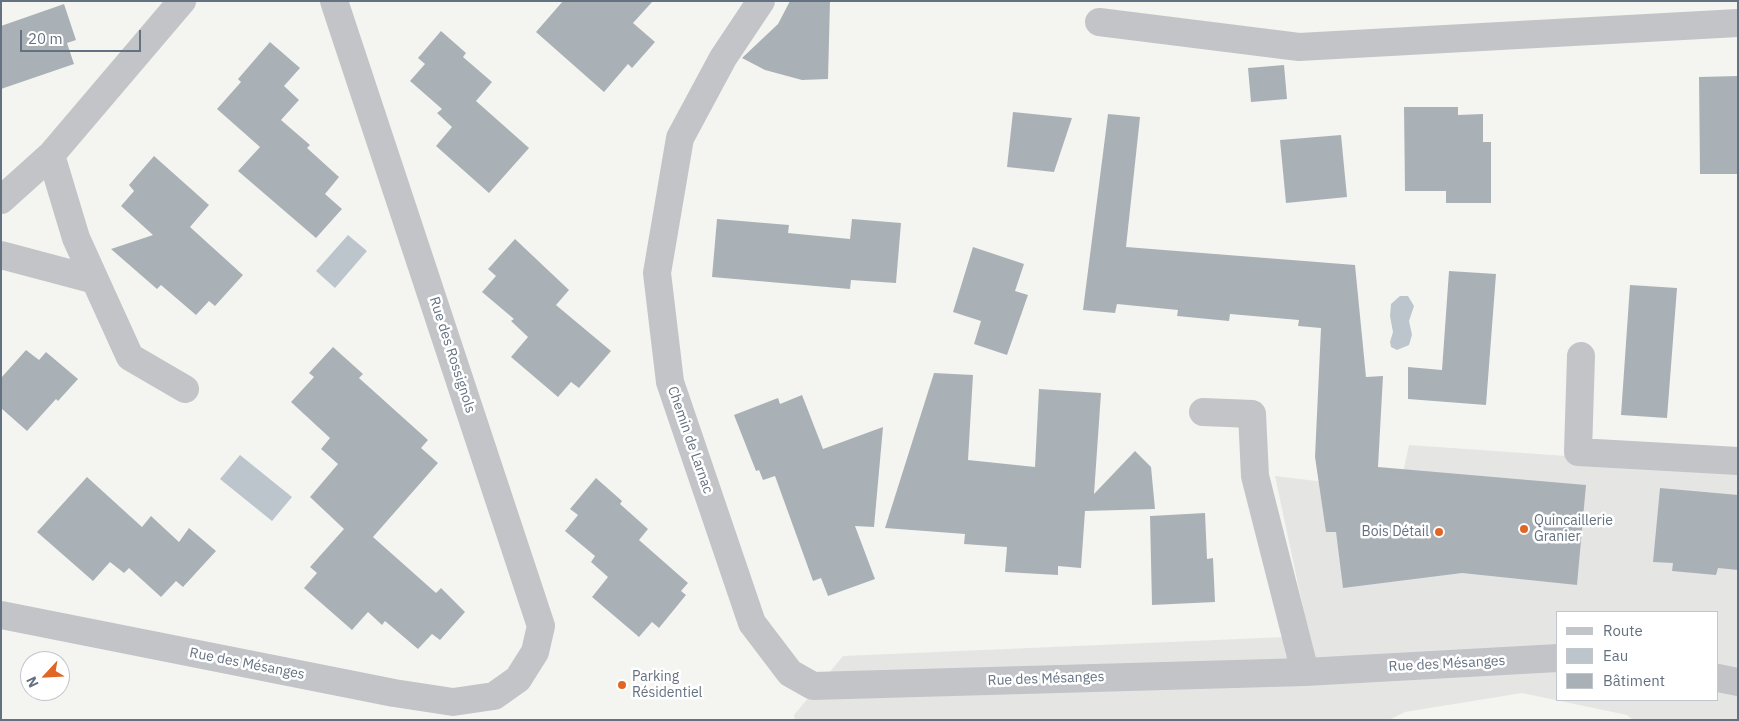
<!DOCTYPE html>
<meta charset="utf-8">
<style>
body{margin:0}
#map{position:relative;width:1739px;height:721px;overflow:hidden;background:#f4f5f0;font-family:"IBM Plex Sans",sans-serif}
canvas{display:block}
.frame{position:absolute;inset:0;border:2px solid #647181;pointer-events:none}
.legend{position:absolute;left:1556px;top:611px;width:162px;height:90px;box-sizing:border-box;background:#fff;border:1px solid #c1c6cd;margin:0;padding:6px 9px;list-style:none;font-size:15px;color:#647181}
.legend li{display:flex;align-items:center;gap:10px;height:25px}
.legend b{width:25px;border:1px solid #c1c6cd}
.north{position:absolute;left:20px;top:651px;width:50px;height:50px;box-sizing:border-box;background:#fff;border:1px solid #c1c6cd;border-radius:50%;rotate:245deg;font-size:14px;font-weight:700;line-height:20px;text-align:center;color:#647181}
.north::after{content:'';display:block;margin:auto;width:18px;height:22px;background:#e16524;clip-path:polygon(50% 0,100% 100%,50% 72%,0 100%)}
.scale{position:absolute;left:20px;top:30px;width:121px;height:22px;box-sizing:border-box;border:2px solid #647181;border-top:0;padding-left:6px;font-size:15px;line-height:18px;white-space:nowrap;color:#647181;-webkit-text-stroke:4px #fff;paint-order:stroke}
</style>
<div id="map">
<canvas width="1739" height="721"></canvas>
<div class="frame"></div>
<ul class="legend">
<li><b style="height:6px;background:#c2c4c8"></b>Route</li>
<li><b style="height:14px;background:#bbc5cb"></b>Eau</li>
<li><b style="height:14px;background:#aab1b6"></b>Bâtiment</li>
</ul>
<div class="north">N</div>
<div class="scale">20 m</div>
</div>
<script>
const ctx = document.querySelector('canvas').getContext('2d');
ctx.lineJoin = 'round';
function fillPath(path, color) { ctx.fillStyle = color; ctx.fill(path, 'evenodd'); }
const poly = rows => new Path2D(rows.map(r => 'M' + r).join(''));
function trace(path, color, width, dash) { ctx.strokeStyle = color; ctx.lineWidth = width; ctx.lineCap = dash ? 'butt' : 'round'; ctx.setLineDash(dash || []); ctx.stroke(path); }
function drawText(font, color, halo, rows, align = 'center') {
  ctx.font = font + ' "IBM Plex Sans",sans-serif'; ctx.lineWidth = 5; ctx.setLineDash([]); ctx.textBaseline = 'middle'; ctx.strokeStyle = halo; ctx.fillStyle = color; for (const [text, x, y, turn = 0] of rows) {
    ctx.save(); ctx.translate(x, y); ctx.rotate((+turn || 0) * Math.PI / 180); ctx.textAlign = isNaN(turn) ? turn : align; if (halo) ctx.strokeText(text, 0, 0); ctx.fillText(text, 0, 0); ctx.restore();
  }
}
fillPath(poly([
 [1409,445,1738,468,1738,720,1633,720,1627,715,1522,693,1405,712,1389,720,795,720,794,715,843,656,1309,636,1275,476,1399,491],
 [1558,612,1718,612,1718,700,1558,700]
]), '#e5e6e4');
fillPath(poly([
 [348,235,367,251,335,288,316,271],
 [1400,296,1408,296,1414,306,1409,321,1412,335,1409,345,1397,350,1391,347,1390,342,1393,332,1390,316,1391,304],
 [240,455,292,497,272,521,220,479]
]), '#bbc5cb');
fillPath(poly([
 [563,1,653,1,633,23,655,42,632,68,628,64,604,92,536,32],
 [790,1,830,1,828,79,802,80,765,70,742,58,778,24],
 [64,4,76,40,67,43,74,64,1,89,1,26],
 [441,31,466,53,463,57,492,82,476,101,529,148,489,193,436,146,452,127,437,113,442,109,410,81,425,64,418,58],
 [270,42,300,68,284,86,299,100,281,120,310,145,307,148,339,177,325,194,342,209,316,238,238,171,260,147,217,109,241,82,238,79],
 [1284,65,1287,99,1251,102,1248,68],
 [1738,76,1738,174,1700,174,1699,77],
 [1404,107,1458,107,1458,115,1483,114,1483,142,1491,142,1491,203,1446,203,1446,191,1405,191],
 [1013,112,1072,118,1054,172,1007,167],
 [1108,114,1140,117,1126,247,1355,265,1366,377,1383,376,1378,467,1586,485,1577,585,1462,573,1343,588,1336,532,1326,532,1315,457,1321,328,1298,326,1299,320,1230,314,1229,321,1177,316,1178,310,1117,304,1115,313,1083,310],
 [1341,135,1347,197,1286,203,1280,140],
 [154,156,209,205,190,227,243,275,215,306,209,301,196,315,161,285,157,289,111,249,153,235,121,206,134,191,129,185],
 [717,219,789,225,788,233,850,239,852,219,901,223,896,283,851,280,850,289,712,277],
 [515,239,569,290,556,305,611,351,579,388,571,382,558,397,511,357,528,337,511,321,514,319,482,292,496,276,488,269],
 [973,247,1024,264,1015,291,1028,295,1007,355,974,344,981,321,953,312],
 [1449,271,1496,274,1486,405,1408,399,1408,367,1442,370],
 [1630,285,1677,288,1667,418,1621,415],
 [333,347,363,374,359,378,428,440,421,448,438,463,373,537,436,593,441,588,465,612,440,640,432,634,418,649,385,621,382,625,368,612,352,630,304,588,317,573,310,567,344,529,310,497,338,464,321,449,330,438,291,402,314,377,309,373],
 [26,350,39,360,46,352,78,379,58,401,56,399,27,431,1,408,1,378],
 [934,373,973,375,968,460,1035,467,1039,389,1101,393,1094,494,1135,451,1151,467,1155,509,1085,511,1081,568,1058,566,1058,575,1005,572,1007,547,964,544,965,534,885,528],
 [802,395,823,449,883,427,874,527,855,526,875,579,828,596,821,578,813,581,775,476,763,480,759,470,756,471,734,415,778,398,780,404],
 [87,477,142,527,151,516,179,542,189,528,216,551,183,587,176,581,161,597,129,568,124,573,110,562,93,581,37,532],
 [596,478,622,501,620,504,648,529,639,540,688,583,681,591,686,595,659,628,652,622,639,637,592,597,608,577,591,562,595,556,565,531,578,515,570,509],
 [1660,488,1738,495,1738,570,1718,568,1716,575,1672,571,1673,563,1653,562],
 [1205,513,1207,559,1213,558,1215,602,1152,605,1150,516]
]), '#aab1b6');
trace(poly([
 [761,1,723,58,680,138,657,273,670,382,752,623,790,673,813,686,1305,672,1558,658],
 [1099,22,1299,47,1738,23],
 [51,155,76,238,95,280],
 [1,200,51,155,182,1],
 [1,255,95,280,130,357,185,389],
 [1581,356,1578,452,1738,461],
 [1203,412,1252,414,1255,476,1305,672],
 [1,615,394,693,453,702,494,696,518,679,535,652,541,626,334,1],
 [1718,678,1738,682]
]), '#c2c4c8', 28);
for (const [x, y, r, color] of [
 [1524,529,5,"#e16524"],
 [1439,532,5,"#e16524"],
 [622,685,5,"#e16524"]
]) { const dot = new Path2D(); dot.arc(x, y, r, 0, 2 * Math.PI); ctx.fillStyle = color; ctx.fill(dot); trace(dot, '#fff', 2); }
drawText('14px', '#647181', '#fff', [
 ["Rue des Rossignols",452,355,72],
 ["Chemin de Larnac",690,440,71],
 ["Rue des Mésanges",247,664,11],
 ["Rue des Mésanges",1447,664,-3],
 ["Rue des Mésanges",1046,679,-2]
]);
drawText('14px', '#647181', '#fff', [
 ["Quincaillerie",1534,521],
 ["Granier",1534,537],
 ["Bois Détail",1429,532,"right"],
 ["Parking",632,677],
 ["Résidentiel",632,693]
], 'left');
</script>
